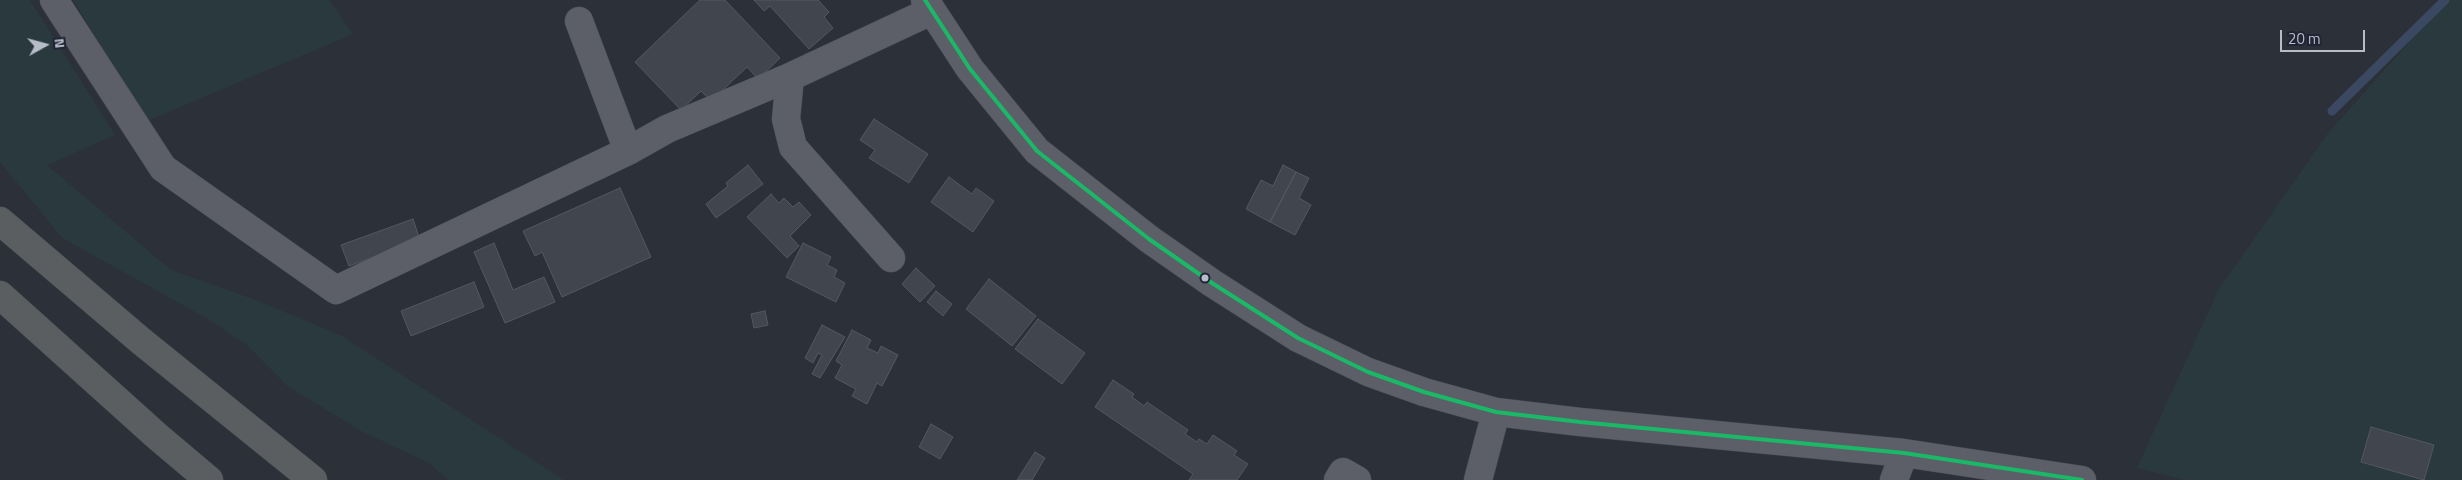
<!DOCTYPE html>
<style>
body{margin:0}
#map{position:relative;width:2462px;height:480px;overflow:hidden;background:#2c3039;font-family:"Titillium Web",sans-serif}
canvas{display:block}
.north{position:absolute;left:20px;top:20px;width:50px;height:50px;-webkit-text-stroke:4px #1f2534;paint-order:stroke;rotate:83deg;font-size:14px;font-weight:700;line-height:20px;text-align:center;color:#b7bcc9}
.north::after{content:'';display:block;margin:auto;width:18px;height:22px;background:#b7bcc9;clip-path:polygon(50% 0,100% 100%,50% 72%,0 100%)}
.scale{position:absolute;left:2280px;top:30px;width:85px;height:22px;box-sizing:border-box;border:2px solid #b7bcc9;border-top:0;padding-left:6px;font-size:15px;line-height:18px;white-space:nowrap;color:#b7bcc9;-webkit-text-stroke:4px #1f2534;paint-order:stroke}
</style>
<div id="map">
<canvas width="2462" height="480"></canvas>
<div class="north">N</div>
<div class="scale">20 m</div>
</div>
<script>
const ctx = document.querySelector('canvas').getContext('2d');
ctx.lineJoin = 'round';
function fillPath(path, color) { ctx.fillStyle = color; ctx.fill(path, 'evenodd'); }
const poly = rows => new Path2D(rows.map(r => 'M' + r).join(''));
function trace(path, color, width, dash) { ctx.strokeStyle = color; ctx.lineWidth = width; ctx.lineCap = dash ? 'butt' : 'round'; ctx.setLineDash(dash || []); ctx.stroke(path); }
fillPath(poly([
 [0,0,30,0,115,135,47,165,171,270,256,300,342,336,564,480,448,480,429,463,361,431,286,385,247,345,208,319,62,238,0,162],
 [73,0,329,0,353,34,147,121],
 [2447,0,2462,0,2462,480,2185,480,2137,468,2219,289,2328,133],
 [2371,427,2434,445,2424,480,2361,462]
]), '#29393e');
trace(poly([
 [2332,111,2445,0]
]), '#3b4862', 9);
const building = poly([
 [700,0,725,0,780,58,758,79,747,67,711,101,701,91,681,110,635,62,700,0],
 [754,0,818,0,829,12,824,17,833,28,809,49,770,6,764,11,754,0],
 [874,119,928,154,909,183,869,158,875,150,860,140,874,119],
 [748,165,763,184,716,218,706,204,728,186,726,183,748,165],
 [1283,165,1296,172,1270,222,1246,209,1261,180,1273,186,1283,165],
 [1296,172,1309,178,1299,198,1311,205,1295,235,1270,222,1296,172],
 [949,177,972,194,976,188,994,201,973,232,931,202,949,177],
 [620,188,651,257,562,297,542,252,535,256,523,231,620,188],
 [771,194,779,203,784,198,793,207,799,202,811,215,790,236,799,246,787,258,747,217,771,194],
 [413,219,420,240,349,266,341,245,413,219],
 [494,243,513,290,544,277,555,302,505,323,474,252,494,243],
 [803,243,831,257,827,265,837,270,834,277,845,283,836,302,786,277,803,243],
 [916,268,935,286,920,302,902,284,916,268],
 [989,279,1036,316,1012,346,966,309,989,279],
 [474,282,484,307,411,336,401,311,474,282],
 [936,291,952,304,943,316,927,302,936,291],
 [765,311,768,325,754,328,751,314,765,311],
 [1038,319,1085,353,1062,384,1015,349,1038,319],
 [822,325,845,337,820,378,812,374,822,355,818,353,813,363,805,358,822,325],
 [852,330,871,340,867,348,878,353,881,346,898,355,882,386,877,383,867,404,852,396,856,389,835,378,842,365,836,361,852,330],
 [1113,380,1134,394,1132,397,1144,406,1147,402,1188,430,1185,434,1197,442,1199,439,1207,444,1213,435,1237,451,1234,455,1248,464,1237,480,1189,480,1193,474,1095,407,1113,380],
 [931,424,953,437,940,459,919,447,931,424],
 [2371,427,2434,445,2424,480,2361,462,2371,427],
 [1035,452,1045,458,1032,480,1017,480,1035,452]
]);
fillPath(building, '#41454d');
trace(building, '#545861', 1);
const minor = poly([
 [54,0,163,168,336,290,628,151,667,129,790,77,931,11],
 [925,0,970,69,1037,151,1149,239,1212,283,1298,338,1368,372,1424,392,1496,412,1580,422,1904,453,2082,480],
 [579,21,628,151],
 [790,77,786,119,793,147,891,258],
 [1338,480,1343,472,1357,480],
 [1478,480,1496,412],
 [1894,480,1904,453]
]);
const highway = poly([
 [0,221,141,341,313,480],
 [0,295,158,437,209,480]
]);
trace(minor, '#484b52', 29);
trace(highway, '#494c55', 29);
trace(minor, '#5c5f67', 28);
trace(highway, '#5b5e60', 28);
trace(poly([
 [925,0,970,69,1037,151,1149,239,1212,283,1298,338,1368,372,1424,392,1496,412,1580,422,1904,453,2082,480]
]), '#1ab867', 4);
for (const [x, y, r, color] of [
 [1205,278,4.5,"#b7bcc9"]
]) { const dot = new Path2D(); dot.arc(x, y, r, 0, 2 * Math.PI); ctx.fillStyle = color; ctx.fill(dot); trace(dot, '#1f2534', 2); }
</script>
